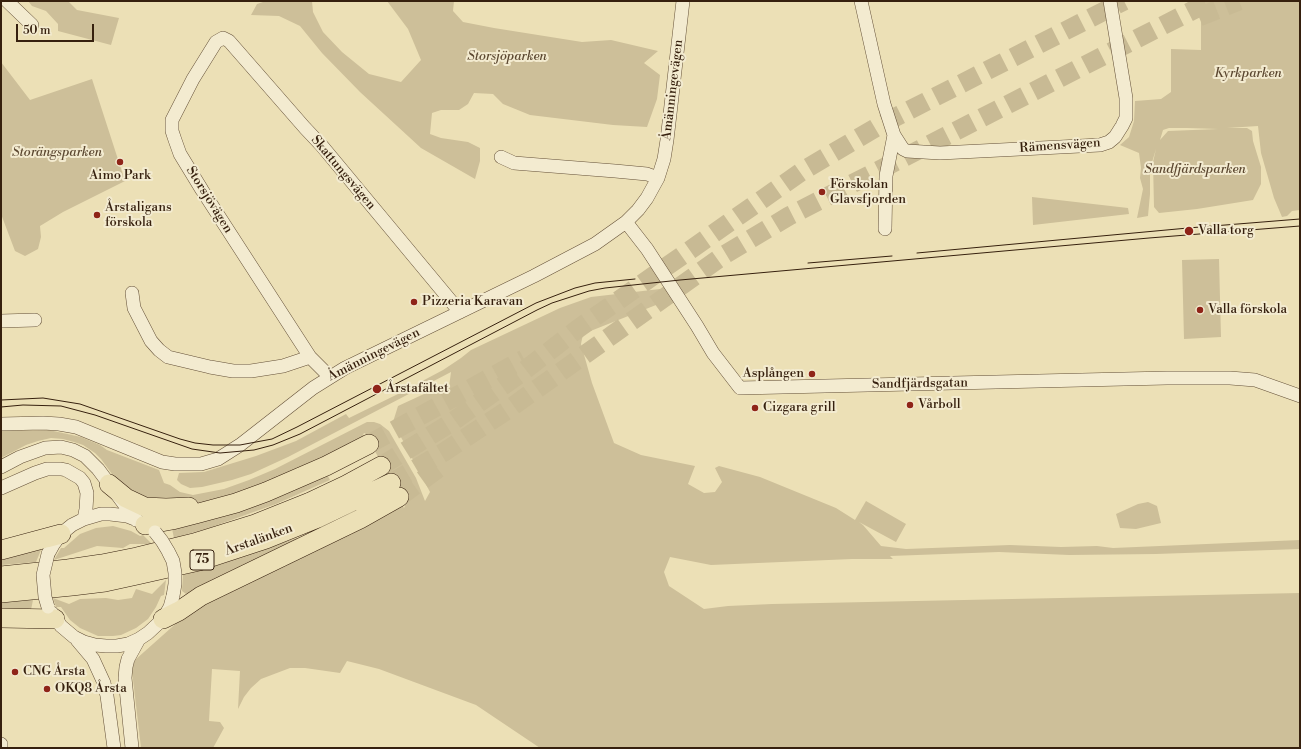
<!DOCTYPE html>
<meta charset="utf-8">
<style>
body{margin:0}
#map{position:relative;width:1301px;height:749px;overflow:hidden;background:#ece0b6;font-family:"Libre Bodoni",serif}
canvas{display:block}
.frame{position:absolute;inset:0;border:2px solid #36200e;pointer-events:none}
.scale{position:absolute;left:16px;top:24px;width:78px;height:18px;box-sizing:border-box;border:2px solid #36200e;border-top:0;padding-left:5px;font-size:12px;line-height:14px;white-space:nowrap;color:#36200e;-webkit-text-stroke:3px #f3ebd0;paint-order:stroke}
</style>
<div id="map">
<canvas width="1301" height="749"></canvas>
<div class="frame"></div>
<div class="scale">50 m</div>
</div>
<script>
const ctx = document.querySelector('canvas').getContext('2d');
ctx.lineJoin = 'round';
function fillPath(path, color) { ctx.fillStyle = color; ctx.fill(path, 'evenodd'); }
const poly = rows => new Path2D(rows.map(r => 'M' + r).join(''));
function trace(path, color, width, dash) { ctx.strokeStyle = color; ctx.lineWidth = width; ctx.lineCap = dash ? 'butt' : 'round'; ctx.setLineDash(dash || []); ctx.stroke(path); }
function drawText(font, color, halo, rows, align = 'center') {
  ctx.font = font + ' "Libre Bodoni",serif'; ctx.lineWidth = 4; ctx.setLineDash([]); ctx.textBaseline = 'middle'; ctx.strokeStyle = halo; ctx.fillStyle = color; for (const [text, x, y, turn = 0] of rows) {
    ctx.save(); ctx.translate(x, y); ctx.rotate((+turn || 0) * Math.PI / 180); ctx.textAlign = isNaN(turn) ? turn : align; if (halo) ctx.strokeText(text, 0, 0); ctx.fillText(text, 0, 0); ctx.restore();
  }
}
fillPath(poly([
 [28,1,68,1,77,10,119,18,111,45,58,31,58,24,46,11,32,6],
 [266,1,312,1,313,12,323,32,342,52,369,74,401,82,421,60,408,29,387,1,454,1,453,11,463,22,494,28,582,42,611,40,658,51,644,63,660,75,657,99,647,127,613,125,530,115,503,104,493,94,474,93,468,104,459,110,441,110,432,113,430,134,441,138,468,142,480,148,480,161,475,179,421,148,360,92,322,53,300,26,279,16,251,15,257,4],
 [1201,1,1300,1,1300,210,1292,211,1287,216,1282,217,1274,198,1261,153,1258,126,1227,128,1247,128,1252,131,1253,141,1261,167,1261,184,1253,200,1197,209,1159,213,1154,207,1153,162,1156,149,1150,169,1150,194,1148,216,1137,218,1143,189,1140,178,1141,168,1139,153,1120,145,1129,137,1134,121,1135,101,1161,99,1171,92,1171,49,1201,50],
 [1169,128,1187,128,1218,129,1168,131,1160,140,1163,130],
 [1,62,30,100,92,79,125,181,63,212,40,226,41,237,38,249,25,256,15,251,1,214],
 [1032,197,1128,208,1129,214,1033,225],
 [1219,259,1221,337,1184,339,1182,260],
 [660,289,663,298,656,305,583,334,581,344,592,383,614,443,641,455,695,466,688,484,704,493,715,492,722,482,715,468,719,466,760,477,836,508,855,520,866,501,906,524,896,542,859,522,863,525,881,546,906,549,1010,545,1061,547,1097,546,1113,548,1300,540,1300,549,1156,554,1069,555,999,552,890,556,893,559,852,559,711,565,670,557,664,572,669,586,704,609,728,606,772,604,1300,593,1300,748,540,748,476,705,379,669,347,661,340,673,305,668,290,668,261,679,251,688,244,697,238,709,240,671,212,669,209,721,220,722,224,728,213,748,141,748,132,671,135,660,190,611,402,505,404,508,405,506,365,433,363,434,364,437,309,465,283,477,234,494,197,504,152,505,117,481,101,459,95,453,83,445,74,442,63,439,51,438,38,441,26,445,1,458,1,431,49,430,81,437,100,445,107,450,159,470,164,483,170,485,180,492,193,495,224,489,249,480,275,469,363,424,367,422,374,422,380,424,389,431,416,478,425,501,430,492,393,422,398,406,437,388,449,387,451,372,288,457,251,474,232,480,202,487,190,488,181,484,177,480,179,473,204,472,256,456,296,441,346,414,349,418,398,394,443,370,461,358,471,350,560,308,591,297],
 [328,476,330,480,276,504,209,528,174,538,172,529,308,479],
 [1148,502,1157,506,1161,523,1136,529,1120,528,1116,514,1138,504],
 [113,526,131,531,140,536,143,535,152,544,130,544,123,548,97,546,54,560,61,548,64,548,80,534,96,528],
 [297,538,300,542,189,596,182,591,183,575,221,564],
 [39,548,41,550,36,562,1,565,1,557],
 [166,580,164,595,161,596,156,607,148,619,136,628,121,635,113,636,98,636,80,628,70,620,61,607,56,607,53,598,69,604,80,599,106,598,118,600,132,598,136,589,152,594],
 [33,600,31,610,1,610,1,602]
]), '#cdbf99');
trace(poly([
 [1199,17,1239,1],
 [369,444,524,359],
 [381,466,449,424,521,373,579,328,804,170,882,124,1124,1],
 [391,483,444,452,506,411,724,255,789,216,1211,1],
 [399,497,446,463]
]), '#c8ba94', 19, [19, 10]);
const minor = poly([
 [7,1,32,25],
 [861,1,884,104,894,135,903,149,907,151,940,153,1100,145,1109,142,1115,137,1122,126,1126,118,1126,98,1110,1],
 [501,157,514,163,615,171,647,174,658,178],
 [626,222,647,249,697,326,713,353,740,388,1167,378,1230,378,1255,380,1300,396],
 [885,229,886,176,894,135],
 [132,293,134,308,151,341,159,350,168,357,210,367,233,371,251,371,283,366,310,357],
 [1,321,35,320],
 [330,377,310,357,202,190,180,154,175,140,172,131,172,120,193,79,216,42,223,38,229,41,305,128,322,146,460,312],
 [1,424,43,423,59,424,76,427,162,462,175,464,201,464,218,459,240,445,313,388,345,368,534,276,595,244,626,222,638,210,647,198,658,178,664,159,667,140,683,1],
 [1,467,20,457,45,448,61,447,73,450,85,456,98,469,136,520],
 [1,488,35,473,47,469,61,469,66,470,80,478,84,483,87,493,86,509,84,519],
 [48,554,53,545,61,534,72,525,84,519,101,514,110,514,127,516,137,520],
 [52,613,61,626,74,637,84,642,95,645,106,646,117,646,128,644,139,639,148,633,163,619,170,607,173,596],
 [77,640,93,659,104,683,107,696,114,748],
 [1,744,1,748],
 [132,748,125,678,126,667,128,659,139,639]
]);
const highway = poly([
 [109,484,126,498,145,507,166,508,189,507],
 [145,525,172,520,199,513,236,503,266,492,326,466,369,444],
 [1,550,61,534],
 [1,576,68,569,102,564,137,557,194,543,255,524,310,502,346,485,381,466],
 [1,593,72,586,105,582,137,575,199,561,266,539,318,518,391,483],
 [1,618,55,619],
 [163,619,179,611,201,596,360,519,399,497]
]);
trace(minor, '#645038', 14);
trace(highway, '#36200e', 20);
trace(minor, '#f3ebd0', 13);
trace(highway, '#ece0b6', 19);
trace(poly([
 [917,253,1188,228,1300,219],
 [808,263,892,256],
 [1,400,43,398,80,404,180,439,195,443,213,445,240,445,272,439,297,427,536,303,575,288,595,283,635,279],
 [1,407,23,405,61,406,95,415,192,449,220,453,254,450,273,445,300,434,537,310,552,303,589,291,605,288,680,280,1149,238,1300,226]
]), '#36200e', 1);
const minorBridge = poly([
 [155,532,162,541,168,551,173,561,175,573,175,584,173,596],
 [48,554,43,575,45,597,48,607]
]);
trace(minorBridge, '#645038', 14, []);
trace(minorBridge, '#f3ebd0', 13);
for (const [x, y, r, color] of [
 [120,162,4,"#8f2418"],
 [822,192,4,"#8f2418"],
 [97,215,4,"#8f2418"],
 [1189,231,5,"#8f2418"],
 [414,302,4,"#8f2418"],
 [1200,310,4,"#8f2418"],
 [812,374,4,"#8f2418"],
 [377,389,5,"#8f2418"],
 [910,405,4,"#8f2418"],
 [755,408,4,"#8f2418"],
 [15,672,4,"#8f2418"],
 [47,689,4,"#8f2418"]
]) { const dot = new Path2D(); dot.arc(x, y, r, 0, 2 * Math.PI); ctx.fillStyle = color; ctx.fill(dot); trace(dot, '#f3ebd0', 1.5); }
for (const [x, y, w] of [
 [202,560,24]
]) { const box = new Path2D(); box.roundRect(x - w / 2, y - 10, w, 20, 3); ctx.fillStyle = '#f3ebd0'; ctx.fill(box); trace(box, '#36200e', 1); }
drawText('bold 12px', '#36200e', null, [
 ["75",202,560]
]);
drawText('italic 13px', '#5c4831', '#f3ebd0', [
 ["Storsjöparken",507,57],
 ["Kyrkparken",1248,74],
 ["Storängsparken",57,153],
 ["Sandfjärdsparken",1195,170]
]);
drawText('13px', '#36200e', '#f3ebd0', [
 ["Åmänningevägen",673,90,-83],
 ["Rämensvägen",1060,146,-4],
 ["Skattungsvägen",343,173,50],
 ["Storsjövägen",209,200,58],
 ["Åmänningevägen",374,355,-27],
 ["Sandfjärdsgatan",920,384,-1],
 ["Årstalänken",259,540,-20]
]);
drawText('13px', '#36200e', '#f3ebd0', [
 ["Aimo Park",120,176,"center"],
 ["Förskolan",830,185],
 ["Glavsfjorden",830,200],
 ["Årstaligans",105,208],
 ["förskola",105,223],
 ["Valla torg",1198,231],
 ["Pizzeria Karavan",422,302],
 ["Valla förskola",1208,310],
 ["Asplången",804,374,"right"],
 ["Årstafältet",386,389],
 ["Vårboll",918,405],
 ["Cizgara grill",763,408],
 ["CNG Årsta",23,672],
 ["OKQ8 Årsta",55,689]
], 'left');
</script>
